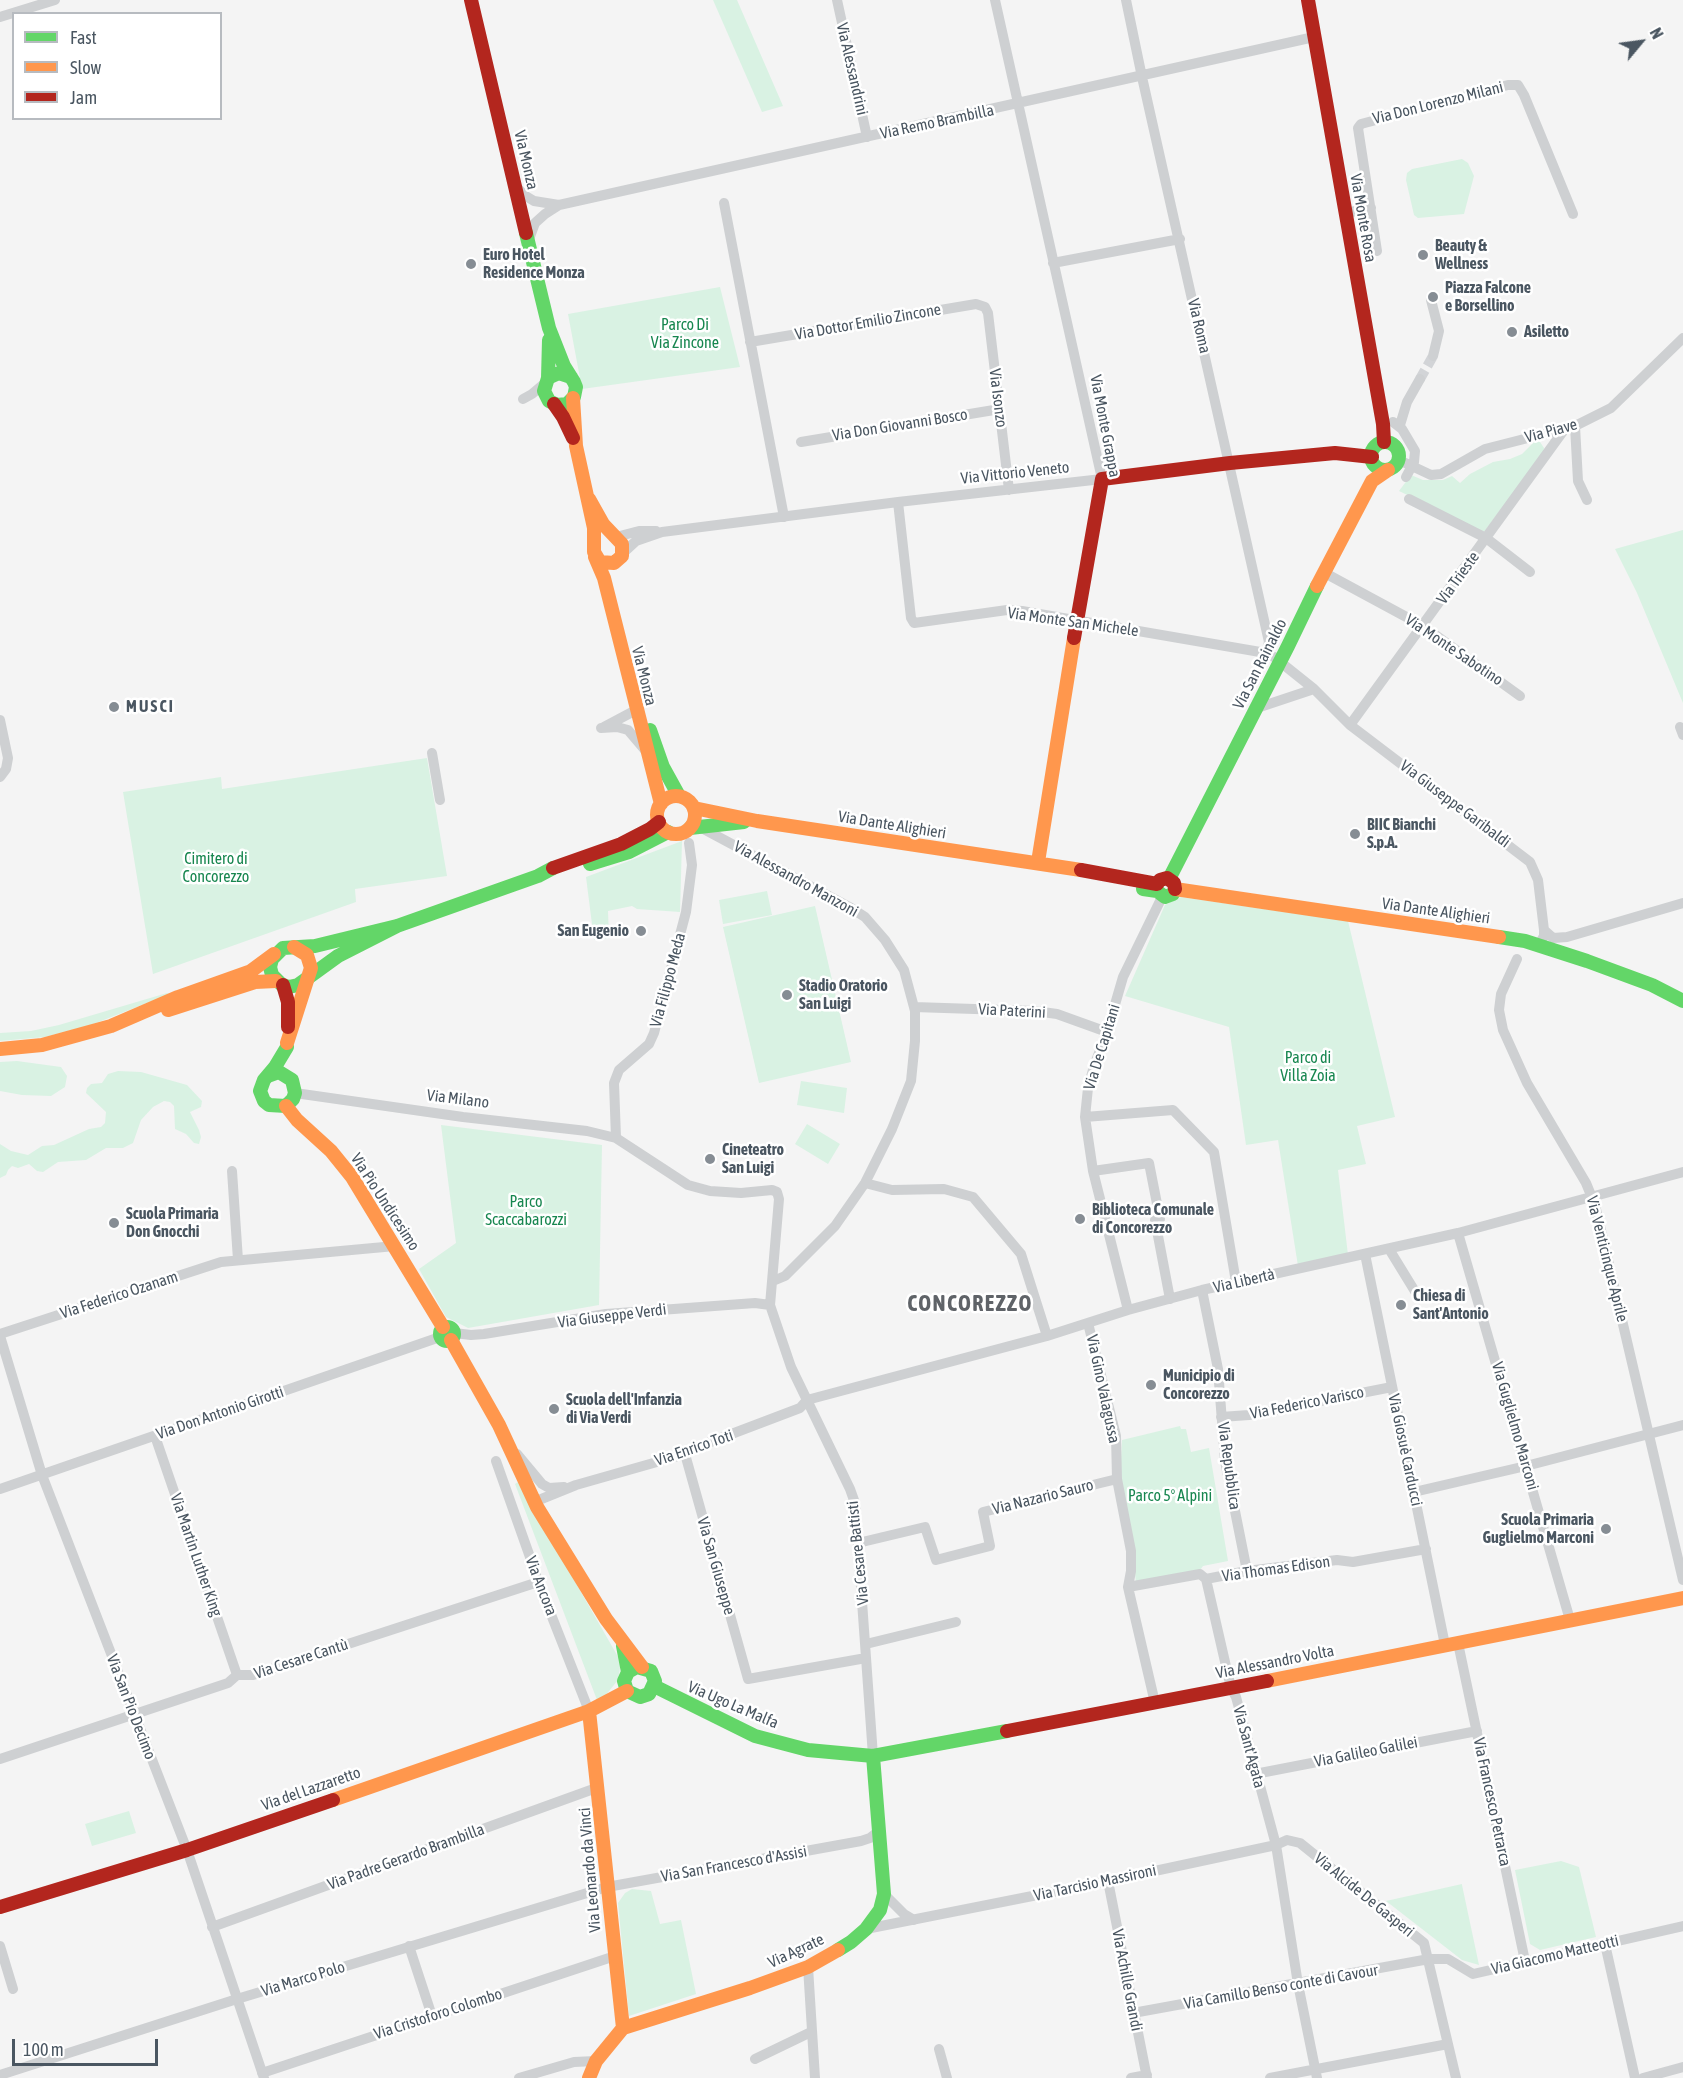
<!DOCTYPE html>
<meta charset="utf-8">
<style>
body{margin:0}
#map{position:relative;width:1683px;height:2078px;overflow:hidden;background:#f4f4f4;font-family:"Asap Condensed",sans-serif}
canvas{display:block}
.legend{position:absolute;left:12px;top:12px;width:210px;height:108px;box-sizing:border-box;background:#fff;border:2px solid #b7bbc0;margin:0;padding:8px 10px;list-style:none;font-size:18px;color:#4a5661}
.legend li{display:flex;align-items:center;gap:12px;height:30px}
.legend b{width:30px;border:2px solid #b7bbc0}
.north{position:absolute;left:1611px;top:12px;width:60px;height:60px;-webkit-text-stroke:4px #fff;paint-order:stroke;rotate:61deg;font-size:16px;font-weight:700;line-height:24px;text-align:center;color:#4a5661}
.north::after{content:'';display:block;margin:auto;width:21px;height:27px;background:#4a5661;clip-path:polygon(50% 0,100% 100%,50% 72%,0 100%)}
.scale{position:absolute;left:12px;top:2039px;width:146px;height:27px;box-sizing:border-box;border:3px solid #4a5661;border-top:0;padding-left:8px;font-size:18px;line-height:21px;white-space:nowrap;color:#4a5661;-webkit-text-stroke:4px #fff;paint-order:stroke}
</style>
<div id="map">
<canvas width="1683" height="2078"></canvas>
<ul class="legend">
<li><b style="height:8px;background:#63d668"></b>Fast</li>
<li><b style="height:8px;background:#ff974d"></b>Slow</li>
<li><b style="height:8px;background:#b3261e"></b>Jam</li>
</ul>
<div class="north">N</div>
<div class="scale">100 m</div>
</div>
<script>
const ctx = document.querySelector('canvas').getContext('2d');
ctx.lineJoin = 'round';
function fillPath(path, color) { ctx.fillStyle = color; ctx.fill(path, 'evenodd'); }
const poly = rows => new Path2D(rows.map(r => 'M' + r).join(''));
function trace(path, color, width, dash) { ctx.strokeStyle = color; ctx.lineWidth = width; ctx.lineCap = dash ? 'butt' : 'round'; ctx.setLineDash(dash || []); ctx.stroke(path); }
function drawText(font, color, halo, rows, align = 'center') {
  ctx.font = font + ' "Asap Condensed",sans-serif'; ctx.lineWidth = 5; ctx.setLineDash([]); ctx.textBaseline = 'middle'; ctx.strokeStyle = halo; ctx.fillStyle = color; for (const [text, x, y, turn = 0] of rows) {
    ctx.save(); ctx.translate(x, y); ctx.rotate((+turn || 0) * Math.PI / 180); ctx.textAlign = isNaN(turn) ? turn : align; if (halo) ctx.strokeText(text, 0, 0); ctx.fillText(text, 0, 0); ctx.restore();
  }
}
fillPath(poly([
 [713,0,737,0,783,106,762,112],
 [1462,159,1468,163,1474,176,1464,214,1418,218,1414,215,1406,180,1407,173,1412,169],
 [720,287,740,367,582,389,568,314],
 [1536,440,1540,442,1544,448,1543,453,1484,532,1399,491,1411,475,1423,480,1443,480,1452,476,1460,483,1470,474,1493,462,1510,459,1522,454],
 [1683,530,1683,703,1637,593,1615,549],
 [427,758,447,876,355,889,356,902,153,974,123,792,221,777,222,789],
 [682,841,680,912,637,909,632,906,608,911,609,938,594,940,586,877],
 [767,891,772,915,723,924,719,900],
 [1181,897,1348,921,1395,1117,1357,1126,1366,1164,1338,1170,1348,1255,1298,1266,1278,1140,1246,1145,1229,1027,1125,996,1165,905],
 [815,906,851,1062,759,1083,723,927],
 [167,993,170,994,91,1025,45,1037,0,1041,0,1033,31,1031,59,1025],
 [17,1061,61,1067,67,1076,65,1087,51,1096,22,1095,0,1091,0,1062],
 [118,1071,141,1072,187,1085,202,1101,201,1107,190,1112,199,1130,201,1137,199,1144,194,1143,186,1134,175,1129,174,1106,170,1102,164,1101,153,1107,141,1120,133,1143,123,1148,106,1148,86,1160,58,1162,43,1172,37,1171,29,1164,18,1168,12,1166,8,1170,6,1175,0,1178,0,1144,11,1151,28,1155,42,1146,54,1145,89,1129,101,1127,105,1123,106,1112,86,1093,87,1088,91,1084,102,1083,108,1074],
 [801,1081,847,1088,844,1113,797,1105],
 [807,1124,840,1144,828,1164,795,1144],
 [441,1125,602,1145,599,1305,468,1328,446,1317,419,1269,456,1243],
 [1180,1426,1181,1429,1186,1429,1191,1452,1209,1448,1228,1561,1203,1566,1200,1570,1136,1584,1133,1549,1120,1476,1122,1440],
 [518,1482,621,1662,618,1680,605,1696,597,1700,515,1484],
 [129,1811,136,1833,92,1846,85,1824],
 [1561,1861,1579,1867,1596,1937,1540,1950,1530,1944,1515,1870],
 [1462,1884,1462,1885,1479,1965,1462,1960,1386,1901],
 [632,1889,651,1891,660,1924,681,1920,696,1994,629,2016,618,1903,625,1893]
]), '#d9f2e3');
trace(poly([
 [1420,379,1433,356]
]), '#d2d4d7', 10, [10, 5]);
trace(poly([
 [837,0,867,137],
 [1126,0,1142,77,1269,642,1266,653],
 [0,17,55,0],
 [515,185,524,195,534,201,559,205,1314,37],
 [724,203,784,517],
 [1346,213,1371,208],
 [528,242,535,223,545,214,559,205],
 [1377,251,1358,128,1361,124,1508,85,1518,85,1524,95,1573,214],
 [1053,263,1180,239],
 [1431,300,1439,331,1433,356],
 [750,342,976,304,985,307,988,313,1009,490],
 [523,399,532,394,545,383],
 [1393,422,1402,429,1415,451,1414,462,1406,477],
 [1400,425,1407,402,1420,379],
 [1575,426,1578,481,1587,500],
 [801,442,1000,409],
 [1399,460,1431,475,1441,474,1485,449,1575,426,1611,408,1683,338],
 [1409,499,1486,538,1530,572],
 [898,502,911,618,914,623,1007,610,1022,611,1266,653,1274,657,1314,689,1350,725,1530,862,1538,880,1544,930,1544,936,1539,945],
 [616,537,639,531,656,531],
 [623,553,636,541,662,532,898,502,1102,479,995,0],
 [1323,572,1423,626,1520,696],
 [1257,708,1314,689],
 [0,720,8,758,6,769,0,777],
 [1350,725,1564,430],
 [604,727,636,710],
 [1680,727,1683,735],
 [601,728,617,727,628,730,645,750],
 [432,753,440,800],
 [700,827,851,908,865,917,885,940,904,970,915,1011,915,1041,911,1081,892,1129,865,1183,835,1226,785,1276,773,1281],
 [1544,930,1553,938,1567,937,1683,903],
 [1517,959,1501,994,1499,1010,1503,1030,1527,1083,1586,1183,1595,1205,1683,1580],
 [914,1007,1035,1011,1057,1014,1107,1032],
 [295,1093,463,1117,587,1131,616,1138,688,1185,710,1191,741,1193,772,1190,777,1192,779,1199,770,1305,791,1367,850,1489,855,1503,873,1756],
 [1085,1117,1173,1110,1214,1152,1236,1282],
 [616,1138,614,1083,619,1070,649,1044,654,1033,686,912,692,865,689,843],
 [232,1171,238,1260],
 [1093,1171,1149,1163,1160,1219,1155,1220,1170,1299],
 [865,1183,892,1190,944,1189,973,1197,1021,1254,1047,1336],
 [1458,1233,1570,1620],
 [1389,1249,1416,1293],
 [1365,1254,1445,1645],
 [1202,1290,1218,1369,1225,1461,1247,1571],
 [1128,1310,1093,1171,1085,1117,1088,1088,1094,1066,1107,1032,1123,977,1162,897],
 [1088,1323,1116,1436,1117,1479,1131,1551,1131,1571,1128,1587,1155,1703],
 [454,1333,471,1335,484,1334,606,1314,755,1303,770,1305],
 [0,1334,221,1262,395,1246],
 [0,1336,42,1475,187,1850,264,2078],
 [807,1400,1047,1336,1128,1310,1202,1290,1458,1233,1683,1172],
 [1221,1417,1249,1415,1392,1387],
 [155,1436,237,1675],
 [517,1454,542,1484,549,1488,564,1487],
 [685,1454,748,1679,866,1658],
 [496,1461,536,1574,537,1584,541,1589,589,1711],
 [0,1489,440,1337],
 [1414,1492,1526,1466,1683,1425],
 [534,1502,576,1485,685,1454,692,1449,800,1408,807,1400],
 [858,1543,925,1527,936,1560,990,1546,983,1512,1117,1479],
 [1206,1579,1231,1688,1236,1697,1276,1845,1298,1984,1317,2078],
 [1128,1587,1200,1574,1206,1579,1247,1571,1337,1560,1353,1562,1426,1549],
 [1458,1643,1525,1961],
 [866,1644,956,1622],
 [237,1675,253,1675,532,1584,537,1584],
 [0,1759,228,1683,237,1675],
 [1255,1774,1477,1731],
 [1108,1881,1147,2078],
 [884,1894,904,1914,914,1920],
 [212,1927,599,1787],
 [866,1929,1108,1881,1276,1845,1287,1840,1300,1843,1424,1943,1456,2078],
 [1605,1944,1635,2078],
 [0,1946,13,1989],
 [409,1946,432,2016],
 [808,1967,815,2078],
 [1133,2013,1429,1959,1448,1959,1473,1974,1683,1926],
 [939,2049,947,2078],
 [755,2059,811,2032],
 [262,2073,615,1956],
 [0,2075,237,1999,607,1887,861,1841,870,1838,879,1831],
 [519,2078,574,2062,596,2061],
 [1131,2078,1147,2075],
 [1270,2078,1448,2044],
 [1643,2078,1683,2067]
]), '#ced0d2', 10);
trace(poly([
 [526,233,549,328,564,366,574,382,576,387,574,397,567,404,557,405,549,401,544,391,548,378,559,373,571,377],
 [548,378,549,340],
 '1371 456a14 14 0 1 1 28 0a14 14 0 1 1-28 0Z',
 [650,730,663,767,679,796],
 [690,828,744,822],
 [590,864,629,852,668,832],
 [1169,879,1288,646,1317,586],
 [1143,889,1157,891,1165,897,1173,894,1175,889],
 [397,926,338,956,298,985,289,987,282,985,272,975,270,967,272,959,283,948,315,946,397,926,538,876,553,868],
 [1499,937,1525,941,1587,961,1652,985,1683,1001],
 [268,1076,279,1072,292,1080,295,1093,293,1099,286,1106,269,1105,264,1101,260,1091,264,1080,275,1067,287,1047],
 '440 1334a7 7 0 1 1 14 0a7 7 0 1 1-14 0Z',
 [623,1646,628,1672,624,1681,627,1691,640,1697,649,1694,655,1681,651,1671,637,1667,628,1672],
 [654,1686,755,1736,808,1750,873,1756,1007,1731],
 [838,1950,851,1942,866,1929,880,1910,884,1894,873,1756]
]), '#63d668', 14);
trace(poly([
 [573,398,576,446,594,528,594,552,600,562,614,563,622,556,622,544,603,524,589,499],
 [595,557,604,578,661,804],
 [1317,586,1372,481,1388,470],
 '657 815a19 19 0 1 1 38 0a19 19 0 1 1-38 0Z',
 [694,808,757,821,1081,870],
 [1038,862,1074,638],
 [1175,889,1499,937],
 [168,1010,255,982,276,981],
 [287,1043,311,968,307,955,294,947],
 [0,1049,42,1045,111,1026,178,997,251,971,274,954],
 [286,1106,297,1120,331,1151,352,1177,443,1327],
 [451,1340,499,1425,537,1507,606,1619,642,1667],
 [1267,1681,1683,1598],
 [589,1711,623,2028],
 [333,1800,589,1711,627,1691],
 [589,2078,596,2061,623,2028,750,1988,808,1967,838,1950]
]), '#ff974d', 14);
trace(poly([
 [471,0,526,233],
 [1308,0,1383,424,1384,442],
 [554,404,563,417,573,438],
 [1074,638,1102,479,1230,463,1335,453,1372,457],
 [553,868,621,844,650,829,659,822],
 [1081,870,1157,884,1160,880,1167,878,1174,883,1175,889],
 [283,985,288,1002,288,1027],
 [1007,1731,1267,1681],
 [0,1907,187,1850,333,1800]
]), '#b3261e', 14);
for (const [x, y, r, color] of [
 [1423,255,6,"#868d94"],
 [471,264,6,"#868d94"],
 [1433,297,6,"#868d94"],
 [1512,332,6,"#868d94"],
 [114,707,6,"#868d94"],
 [1355,834,6,"#868d94"],
 [641,931,6,"#868d94"],
 [787,995,6,"#868d94"],
 [710,1159,6,"#868d94"],
 [1080,1219,6,"#868d94"],
 [114,1223,6,"#868d94"],
 [1401,1305,6,"#868d94"],
 [1151,1385,6,"#868d94"],
 [554,1409,6,"#868d94"],
 [1606,1529,6,"#868d94"]
]) { const dot = new Path2D(); dot.arc(x, y, r, 0, 2 * Math.PI); ctx.fillStyle = color; ctx.fill(dot); trace(dot, '#fff', 2); }
drawText('16px', '#4a5661', '#fff', [
 ["Via Alessandrini",852,69,77],
 ["Via Don Lorenzo Milani",1438,103,-14],
 ["Via Remo Brambilla",937,122,-12],
 ["Via Monza",526,160,77],
 ["Via Monte Rosa",1363,218,80],
 ["Via Dottor Emilio Zincone",868,322,-10],
 ["Via Roma",1199,326,77],
 ["Via Isonzo",998,398,83],
 ["Via Don Giovanni Bosco",900,425,-9],
 ["Via Monte Grappa",1105,426,79],
 ["Via Piave",1551,431,-15],
 ["Via Vittorio Veneto",1015,473,-6],
 ["Via Trieste",1458,578,-54],
 ["Via Monte San Michele",1073,622,8],
 ["Via Monte Sabotino",1454,650,34],
 ["Via San Rainaldo",1260,664,-63],
 ["Via Monza",644,676,76],
 ["Via Giuseppe Garibaldi",1455,804,37],
 ["Via Dante Alighieri",892,825,9],
 ["Via Alessandro Manzoni",796,879,29],
 ["Via Dante Alighieri",1436,911,8],
 ["Via Filippo Meda",668,980,-75],
 ["Via Paterini",1012,1011,3],
 ["Via De Capitani",1102,1047,-73],
 ["Via Milano",458,1099,7],
 ["Via Pio Undicesimo",385,1202,57],
 ["Via Venticinque Aprile",1607,1259,76],
 ["Via Libertà",1244,1281,-13],
 ["Via Federico Ozanam",119,1295,-18],
 ["Via Giuseppe Verdi",612,1316,-7],
 ["Via Gino Valagussa",1103,1389,78],
 ["Via Federico Varisco",1307,1403,-11],
 ["Via Don Antonio Girotti",220,1413,-19],
 ["Via Guglielmo Marconi",1515,1426,74],
 ["Via Enrico Toti",694,1448,-19],
 ["Via Giosuè Carducci",1405,1450,78],
 ["Via Repubblica",1229,1466,82],
 ["Via Nazario Sauro",1043,1497,-14],
 ["Via Cesare Battisti",858,1553,-96],
 ["Via Martin Luther King",196,1555,71],
 ["Via San Giuseppe",716,1566,74],
 ["Via Thomas Edison",1276,1569,-8],
 ["Via Ancora",541,1586,69],
 ["Via Cesare Cantù",301,1659,-18],
 ["Via Alessandro Volta",1275,1662,-11],
 ["Via Ugo La Malfa",733,1705,23],
 ["Via San Pio Decimo",131,1707,69],
 ["Via Sant'Agata",1249,1747,75],
 ["Via Galileo Galilei",1366,1752,-11],
 ["Via del Lazzaretto",311,1789,-19],
 ["Via Francesco Petrarca",1492,1802,78],
 ["Via Padre Gerardo Brambilla",406,1857,-20],
 ["Via San Francesco d'Assisi",734,1864,-10],
 ["Via Leonardo da Vinci",590,1870,-95],
 ["Via Tarcisio Massironi",1095,1883,-12],
 ["Via Alcide De Gasperi",1364,1895,39],
 ["Via Agrate",796,1951,-25],
 ["Via Giacomo Matteotti",1555,1955,-13],
 ["Via Marco Polo",303,1979,-17],
 ["Via Achille Grandi",1127,1980,79],
 ["Via Camillo Benso conte di Cavour",1281,1987,-10],
 ["Via Cristoforo Colombo",438,2014,-18]
]);
drawText('bold 16px', '#4a5661', '#fff', [
 ["Beauty &",1435,246],
 ["Wellness",1435,264],
 ["Euro Hotel",483,255],
 ["Residence Monza",483,273],
 ["Piazza Falcone",1445,288],
 ["e Borsellino",1445,306],
 ["Asiletto",1524,332],
 ["M U S C I",126,707],
 ["BIIC Bianchi",1367,825],
 ["S.p.A.",1367,843],
 ["San Eugenio",629,931,"right"],
 ["Stadio Oratorio",799,986],
 ["San Luigi",799,1004],
 ["Cineteatro",722,1150],
 ["San Luigi",722,1168],
 ["Biblioteca Comunale",1092,1210],
 ["di Concorezzo",1092,1228],
 ["Scuola Primaria",126,1214],
 ["Don Gnocchi",126,1232],
 ["Chiesa di",1413,1296],
 ["Sant'Antonio",1413,1314],
 ["Municipio di",1163,1376],
 ["Concorezzo",1163,1394],
 ["Scuola dell'Infanzia",566,1400],
 ["di Via Verdi",566,1418],
 ["Scuola Primaria",1594,1520,"right"],
 ["Guglielmo Marconi",1594,1538,"right"]
], 'left');
drawText('16px', '#17864f', '#fff', [
 ["Parco Di",685,325],
 ["Via Zincone",685,343],
 ["Cimitero di",216,859],
 ["Concorezzo",216,877],
 ["Parco di",1308,1058],
 ["Villa Zoia",1308,1076],
 ["Parco",526,1202],
 ["Scaccabarozzi",526,1220],
 ["Parco 5° Alpini",1170,1496]
]);
ctx.letterSpacing = '1.5px';
drawText('bold 22px', '#5f6368', '#fff', [
 ["CONCOREZZO",970,1304]
]);
ctx.letterSpacing = '0px';
</script>
